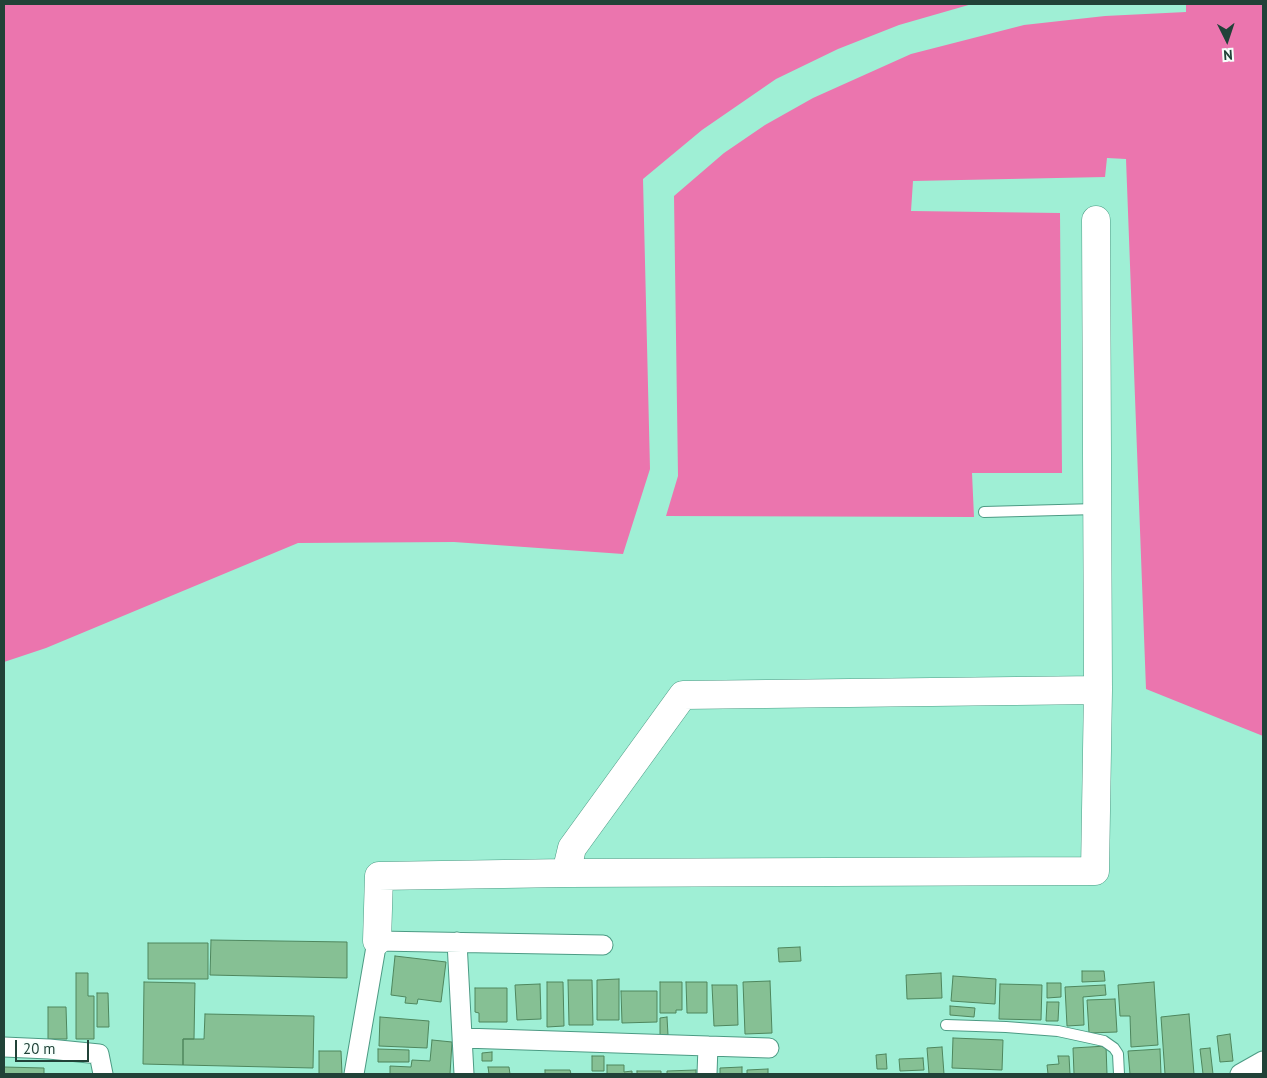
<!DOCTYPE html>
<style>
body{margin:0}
#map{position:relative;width:1267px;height:1078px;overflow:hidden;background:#9fefd5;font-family:"PT Sans",sans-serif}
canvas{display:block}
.frame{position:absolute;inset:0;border:5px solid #214238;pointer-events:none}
.north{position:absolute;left:1202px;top:15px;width:50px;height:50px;-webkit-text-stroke:4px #f7fffc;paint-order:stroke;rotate:176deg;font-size:14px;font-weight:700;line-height:20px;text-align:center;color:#214238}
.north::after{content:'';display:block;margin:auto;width:18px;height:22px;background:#214238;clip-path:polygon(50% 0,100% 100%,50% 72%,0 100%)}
.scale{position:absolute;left:15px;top:1040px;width:74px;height:22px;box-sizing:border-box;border:2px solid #214238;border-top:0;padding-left:6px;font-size:15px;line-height:18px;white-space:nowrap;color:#214238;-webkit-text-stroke:4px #f7fffc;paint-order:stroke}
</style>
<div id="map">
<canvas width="1267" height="1078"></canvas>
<div class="frame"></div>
<div class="north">N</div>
<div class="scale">20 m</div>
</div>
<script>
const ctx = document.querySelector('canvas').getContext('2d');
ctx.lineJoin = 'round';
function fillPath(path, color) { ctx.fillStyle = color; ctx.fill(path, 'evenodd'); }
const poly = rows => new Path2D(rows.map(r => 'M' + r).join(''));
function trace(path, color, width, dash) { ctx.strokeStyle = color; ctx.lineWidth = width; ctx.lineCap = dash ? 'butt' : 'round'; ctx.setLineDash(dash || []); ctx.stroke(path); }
fillPath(poly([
 [4,4,972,4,899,25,838,49,776,79,702,130,643,179,650,469,623,554,454,542,298,543,46,648,4,662],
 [1186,4,1263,4,1263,736,1146,689,1126,159,1107,158,1105,177,913,181,911,211,1060,213,1062,473,972,473,974,517,666,516,678,476,674,196,724,153,765,125,813,98,911,54,1024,25,1105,16,1186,12]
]), '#eb75ae');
const building = poly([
 [211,940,347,942,347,978,210,975,211,940],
 [148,943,208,943,208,979,148,979,148,943],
 [800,947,801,961,779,962,778,948,800,947],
 [395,956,446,962,441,1002,418,999,417,1004,405,1003,406,997,391,995,395,956],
 [1082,971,1104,971,1105,981,1082,982,1082,971],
 [76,973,88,973,88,996,94,996,94,1039,76,1039,76,973],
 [941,973,942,998,907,999,906,975,941,973],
 [953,976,996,979,995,1004,951,1001,953,976],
 [619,979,619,1020,597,1020,597,980,619,979],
 [568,980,592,980,593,1025,569,1025,568,980],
 [770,981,772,1033,745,1034,743,982,770,981],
 [144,982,195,983,194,1039,183,1039,183,1065,143,1064,144,982],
 [547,982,563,982,564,1026,547,1027,547,982],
 [660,982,682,982,682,1010,676,1010,676,1013,660,1013,660,982],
 [686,982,707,982,707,1013,687,1013,686,982],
 [1154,982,1158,1045,1131,1047,1130,1016,1120,1016,1118,985,1154,982],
 [1047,983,1061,983,1061,997,1047,998,1047,983],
 [540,984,541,1019,517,1020,515,985,540,984],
 [1000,984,1042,985,1041,1020,999,1019,1000,984],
 [712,985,737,985,738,1025,714,1026,712,985],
 [1105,985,1106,995,1083,997,1084,1025,1067,1026,1065,987,1105,985],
 [475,988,507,988,507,1022,479,1022,479,1013,475,1012,475,988],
 [621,991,657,991,657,1022,622,1023,621,991],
 [97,993,108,993,109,1027,97,1027,97,993],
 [1115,999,1117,1032,1089,1033,1087,1000,1115,999],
 [1047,1002,1059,1002,1058,1021,1046,1021,1047,1002],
 [950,1006,975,1008,974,1017,950,1015,950,1006],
 [48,1007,66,1007,67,1039,48,1039,48,1007],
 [205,1014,314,1016,313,1068,183,1065,183,1039,204,1039,205,1014],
 [1189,1014,1194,1074,1165,1074,1161,1017,1189,1014],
 [380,1017,429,1021,427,1048,379,1046,380,1017],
 [667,1017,668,1035,660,1035,660,1018,667,1017],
 [1230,1034,1233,1061,1220,1062,1217,1036,1230,1034],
 [953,1038,1003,1040,1002,1070,952,1068,953,1038],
 [432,1040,452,1042,450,1074,390,1074,390,1066,411,1067,412,1060,430,1061,432,1040],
 [1106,1046,1107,1074,1074,1074,1073,1048,1106,1046],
 [942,1047,944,1074,929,1074,927,1048,942,1047],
 [1210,1048,1213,1074,1203,1074,1200,1049,1210,1048],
 [378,1049,409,1050,409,1062,378,1062,378,1049],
 [1160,1049,1161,1074,1130,1074,1128,1051,1160,1049],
 [319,1051,341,1051,342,1074,319,1074,319,1051],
 [492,1052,492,1061,482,1061,482,1053,492,1052],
 [886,1054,887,1069,877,1069,876,1055,886,1054],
 [592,1056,604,1056,604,1071,592,1071,592,1056],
 [1058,1056,1069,1056,1070,1074,1048,1074,1047,1065,1059,1064,1058,1056],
 [923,1058,924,1070,900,1071,899,1059,923,1058],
 [607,1065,624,1065,624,1072,632,1071,632,1074,607,1074,607,1065],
 [4,1067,44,1068,44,1074,4,1074,4,1067],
 [488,1067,509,1067,510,1074,489,1074,488,1067],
 [742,1067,742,1074,720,1074,720,1068,742,1067],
 [768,1069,768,1074,747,1074,747,1070,768,1069],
 [545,1070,570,1070,571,1074,545,1074,545,1070],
 [696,1070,696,1074,667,1074,667,1071,696,1070],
 [637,1071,661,1071,661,1074,637,1074,637,1071]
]);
fillPath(building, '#86c094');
trace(building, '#4e865d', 1);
const lane = poly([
 [984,512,1096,509],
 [946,1025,1006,1027,1058,1031,1104,1041,1114,1048,1118,1054,1119,1074]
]);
const street = poly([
 [457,942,464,1074],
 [463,1038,769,1048],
 [4,1047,49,1049,99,1054,103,1074],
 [354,1074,377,941,603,945],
 [707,1074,708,1046],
 [1240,1074,1263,1061]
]);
const secondary = poly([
 [566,873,572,848,683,695,1098,690],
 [377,941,379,876,566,873,1095,871,1098,690,1096,220]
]);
trace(lane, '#4c9b84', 12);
trace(street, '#4c9b84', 21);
trace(secondary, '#4c9b84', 29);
trace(lane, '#fff', 10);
trace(street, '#fff', 19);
trace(secondary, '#fff', 28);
</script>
